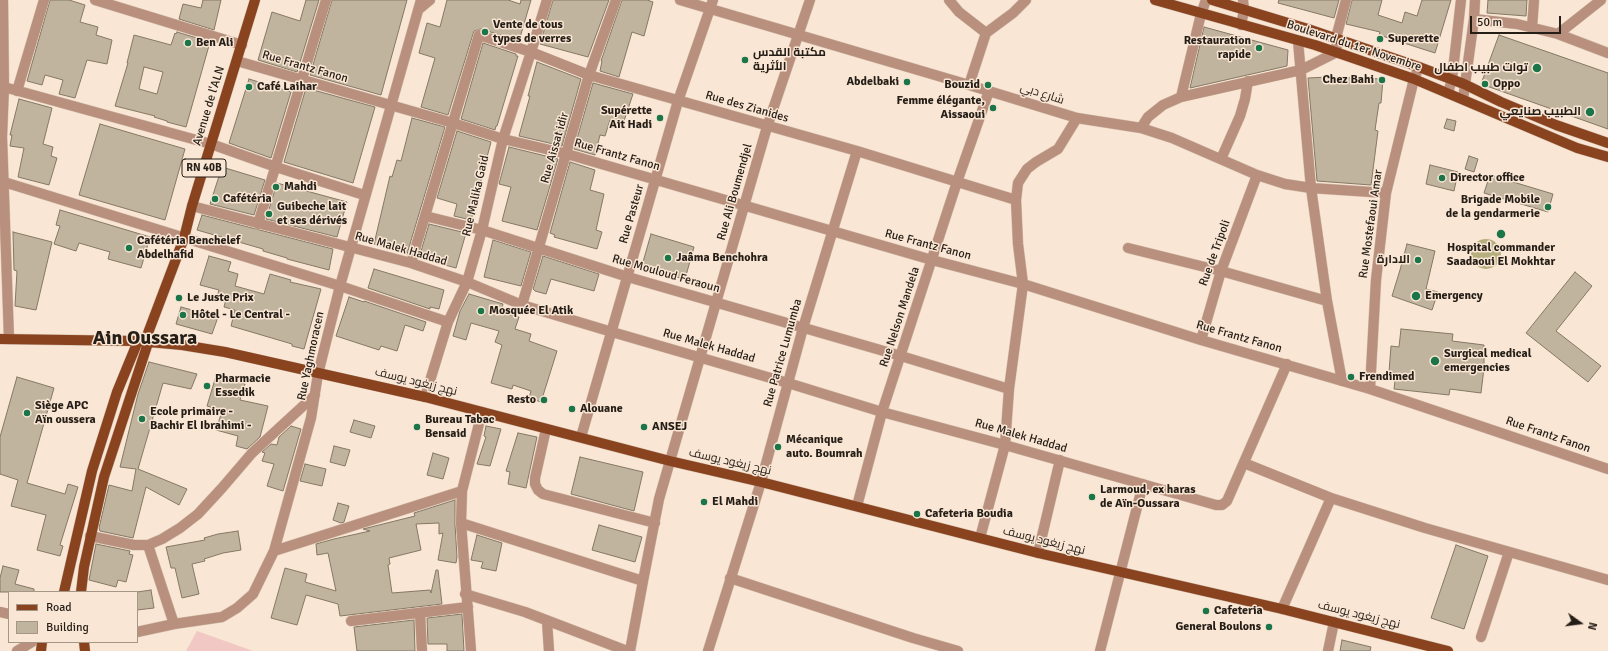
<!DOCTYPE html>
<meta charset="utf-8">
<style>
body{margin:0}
#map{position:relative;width:1608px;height:651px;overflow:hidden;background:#fae6d4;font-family:Signika,sans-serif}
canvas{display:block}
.legend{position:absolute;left:8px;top:591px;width:130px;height:52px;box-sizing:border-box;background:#fae6d4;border:1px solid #a59688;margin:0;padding:5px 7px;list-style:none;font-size:12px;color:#251e17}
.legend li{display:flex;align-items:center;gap:8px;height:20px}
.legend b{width:20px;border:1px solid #a59688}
.north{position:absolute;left:1560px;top:603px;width:40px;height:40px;-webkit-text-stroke:3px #fae6d4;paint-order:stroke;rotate:104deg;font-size:11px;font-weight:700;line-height:16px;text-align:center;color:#251e17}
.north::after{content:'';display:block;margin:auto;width:14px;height:18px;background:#251e17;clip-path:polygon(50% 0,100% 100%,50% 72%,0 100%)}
.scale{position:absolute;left:1470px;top:16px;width:91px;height:18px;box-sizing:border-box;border:2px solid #251e17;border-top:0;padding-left:5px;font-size:12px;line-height:14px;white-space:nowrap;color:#251e17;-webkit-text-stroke:3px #fae6d4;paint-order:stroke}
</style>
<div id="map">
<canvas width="1608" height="651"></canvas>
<ul class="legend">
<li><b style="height:5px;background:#89431f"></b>Road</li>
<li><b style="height:11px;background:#c0b49e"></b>Building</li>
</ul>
<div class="north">N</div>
<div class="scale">50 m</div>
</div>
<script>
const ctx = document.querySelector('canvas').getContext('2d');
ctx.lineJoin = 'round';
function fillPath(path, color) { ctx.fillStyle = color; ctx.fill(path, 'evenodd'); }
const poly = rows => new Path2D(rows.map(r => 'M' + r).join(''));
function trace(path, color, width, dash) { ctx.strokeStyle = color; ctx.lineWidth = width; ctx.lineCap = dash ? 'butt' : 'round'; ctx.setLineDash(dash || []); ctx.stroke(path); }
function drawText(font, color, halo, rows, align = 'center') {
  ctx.font = font + ' Signika,Cairo,sans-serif'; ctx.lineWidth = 3; ctx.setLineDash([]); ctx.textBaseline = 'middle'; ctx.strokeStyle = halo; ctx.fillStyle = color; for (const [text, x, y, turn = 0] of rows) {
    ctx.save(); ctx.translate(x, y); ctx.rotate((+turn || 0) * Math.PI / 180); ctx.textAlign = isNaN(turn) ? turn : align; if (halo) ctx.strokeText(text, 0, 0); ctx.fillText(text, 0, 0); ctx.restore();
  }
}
fillPath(poly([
 [197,631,253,651,186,651]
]), '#f1c8c3');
fillPath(poly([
 '1471 254a15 15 0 1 1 30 0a15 15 0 1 1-30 0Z'
]), '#b5ae7e');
const building = poly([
 [50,0,69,0,85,5,80,22,98,27,96,35,112,40,107,64,87,60,75,98,59,94,63,80,45,75,42,85,27,81,50,0],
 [203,0,221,0,214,30,179,19,183,4,201,8,203,0],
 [306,0,319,0,297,72,258,60,272,12,300,21,306,0],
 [332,0,407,0,381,95,310,75,332,0],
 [447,0,508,0,520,4,521,0,531,0,519,41,481,29,474,31,448,115,421,107,435,58,419,53,427,23,440,27,447,0],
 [553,0,609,0,588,57,540,44,553,0],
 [622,0,647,0,653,2,644,36,632,32,619,77,600,71,602,61,601,61,622,0],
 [1279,0,1339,0,1334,18,1278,3,1279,0],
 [1352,0,1382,0,1378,15,1402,23,1405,12,1417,16,1422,0,1451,0,1435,53,1379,35,1380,32,1346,24,1352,0],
 [1488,0,1527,0,1526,16,1487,13,1488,0],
 [1204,27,1288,50,1287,66,1190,88,1204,27],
 [177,32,210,42,186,127,167,122,167,121,154,117,155,116,115,106,128,63,127,63,134,35,171,45,175,33,176,34,177,32],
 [144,67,163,72,157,94,139,89,144,67],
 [1499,35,1608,73,1608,129,1481,84,1499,35],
 [483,43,516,54,516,56,518,56,497,126,496,126,495,130,461,119,483,43],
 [537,62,581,79,562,146,519,136,530,96,528,96,537,62],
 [1328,77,1383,79,1381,103,1379,103,1375,130,1378,131,1371,185,1317,181,1308,78,1328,77],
 [249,79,291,92,271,158,229,143,249,79],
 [593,83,633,94,623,124,610,120,605,136,600,135,595,155,574,149,593,83],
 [306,88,375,107,353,183,284,162,306,88],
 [19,99,52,108,43,144,53,147,51,156,57,158,49,185,18,177,24,148,10,146,12,135,10,135,19,99],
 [412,118,445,127,407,254,374,244,390,176,392,177,397,160,401,161,412,118],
 [1447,119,1456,121,1454,131,1444,128,1447,119],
 [100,124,185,149,165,220,79,195,100,124],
 [457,131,491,142,475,203,476,203,471,220,454,216,457,204,437,198,457,131],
 [509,147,558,159,537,230,502,221,511,187,499,184,509,147],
 [1469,156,1478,159,1474,172,1465,169,1469,156],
 [570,162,595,170,590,190,604,194,596,230,602,232,597,249,554,237,555,235,550,233,570,162],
 [1430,165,1458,172,1454,191,1426,184,1430,165],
 [222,167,265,180,254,215,210,204,222,167],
 [1490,175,1553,194,1548,212,1484,193,1490,175],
 [277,183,347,202,337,237,266,219,277,183],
 [60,210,150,237,141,268,108,259,110,252,79,243,76,251,54,244,60,226,56,225,60,210],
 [202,215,333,249,329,270,287,259,287,258,263,251,263,249,197,230,202,215],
 [429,224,466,233,456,268,419,258,429,224],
 [13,232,52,242,36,310,15,306,17,271,14,270,13,232],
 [651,234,694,247,685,279,641,269,651,234],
 [493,240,531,252,521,286,484,277,493,240],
 [1407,244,1435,251,1426,289,1438,292,1432,310,1392,296,1400,270,1407,244],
 [209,256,231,262,228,271,238,274,235,286,264,294,270,274,291,280,290,282,321,289,304,349,292,346,292,344,231,326,235,310,224,307,226,299,217,297,219,290,200,285,209,256],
 [543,256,599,274,594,291,551,279,546,294,535,291,533,289,543,256],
 [374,269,444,290,439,309,430,307,430,309,368,288,374,269],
 [1575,272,1592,286,1556,331,1601,366,1588,382,1526,333,1575,272],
 [469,294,503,304,501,312,519,317,515,329,531,334,529,341,557,351,541,402,529,398,531,391,513,385,512,389,491,383,502,345,495,342,499,331,471,323,466,340,453,336,460,311,469,294],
 [349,297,364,302,364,301,426,322,423,331,405,325,397,351,381,346,379,350,336,336,349,297],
 [181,307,218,317,212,334,176,324,181,307],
 [1401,329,1453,334,1452,341,1484,345,1484,368,1481,393,1450,389,1449,395,1394,389,1396,373,1389,372,1391,346,1399,347,1401,329],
 [149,362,197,374,191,389,163,383,138,469,187,489,179,505,146,487,133,538,100,531,99,528,109,485,132,491,136,469,120,467,138,394,149,362],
 [216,376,245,384,240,400,268,406,260,437,247,449,236,446,238,436,216,430,222,411,207,406,216,376],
 [17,377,54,388,27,483,65,494,68,484,78,487,60,545,63,546,60,556,37,550,46,515,11,506,18,480,0,474,0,437,17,377],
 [354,420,375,426,371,438,350,432,354,420],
 [291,426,301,429,283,491,267,486,274,464,262,461,265,453,262,452,271,444,277,445,279,437,291,426],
 [486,426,501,429,490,466,477,464,486,437,484,436,486,426],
 [518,433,537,437,526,488,508,484,510,472,506,471,518,433],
 [334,446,350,450,345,466,330,462,334,446],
 [433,453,449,458,443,479,427,475,433,453],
 [580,457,643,472,634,511,571,494,580,457],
 [305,464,326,469,322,486,300,481,305,464],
 [455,500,455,524,457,557,456,563,438,560,443,533,439,534,439,523,416,524,421,550,389,558,390,564,388,565,392,593,430,590,431,593,436,570,438,570,442,604,340,616,338,604,306,595,297,625,271,618,285,568,307,574,305,582,336,591,328,553,317,555,316,544,334,539,370,531,363,529,415,516,414,513,455,500],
 [338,503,349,506,344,522,341,523,333,520,338,503],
 [599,525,642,537,635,562,592,550,599,525],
 [238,531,241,550,223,553,204,559,205,561,192,564,199,594,182,598,175,568,171,568,166,547,205,540,204,538,218,534,238,531],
 [477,535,502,543,496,571,481,568,483,562,471,560,477,535],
 [96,544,130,551,129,554,133,555,126,582,118,580,116,587,89,580,96,544],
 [1456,545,1488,556,1464,629,1431,618,1456,545],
 [3,566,19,570,15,584,34,589,34,592,0,592,0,578,3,566],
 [151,590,154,608,137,610,137,592,151,590],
 [462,614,464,651,447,651,447,644,428,644,427,618,462,614],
 [414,620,415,651,357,651,354,627,414,620],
 [1342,640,1371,647,1370,651,1340,651,1342,640]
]);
fillPath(building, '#c0b49e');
trace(building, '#847864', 1);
const minor = poly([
 [3,0,4,87,2,137,9,339],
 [95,0,242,45],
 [680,0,969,85,1077,118,1141,128,1148,117,1163,105,1181,97,1301,70,1337,52,1336,38,1346,0],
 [949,0,959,12,986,33],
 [1601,0,1558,34,1608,53],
 [418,10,430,0],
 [1474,19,1517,24,1558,34],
 [1241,25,1244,10,1243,0],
 [1532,28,1534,0],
 [1298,41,1311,188,1327,301,1342,381],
 [237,61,453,123,503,139,567,154,932,260,1023,284,1201,340,1370,389,1608,469],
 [969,85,986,33,1013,13,1026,0],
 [4,87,211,144,276,167,364,195],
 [17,91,44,0],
 [1448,93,1452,79,1461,0],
 [1181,97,1201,14,1206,0],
 [1463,99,1474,19,1475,0],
 [1141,128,1172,138,1257,175,1285,184,1311,188,1386,193],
 [1221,159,1240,116,1245,99,1248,81],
 [4,182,340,286,448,322],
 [192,206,411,263,467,282,522,305,612,332,788,383,882,412,1005,445,1216,505,1222,505,1227,501,1287,364],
 [425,216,482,230,628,277,901,356,1009,389],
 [258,224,326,0],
 [1128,248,1221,271,1327,301],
 [411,263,479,35,531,52,589,75,857,151,1016,200],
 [522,305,589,75,616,0],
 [1201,340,1221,271,1257,175],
 [1370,389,1376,280,1386,193,1414,79,1419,67],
 [425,397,448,322,467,282,482,230,503,139,531,52,547,0],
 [546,429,535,478,535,484,538,490,543,494,655,523],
 [581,437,678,101,713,0],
 [1244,463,1331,498],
 [462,491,461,523,471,651],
 [857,506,882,412,957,182,989,91],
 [461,523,643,581,659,499,670,461,767,127,810,0],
 [90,536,134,545,148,545,162,539,180,528,198,514,222,488,252,453,315,395],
 [980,538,1005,445,1009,389,1023,284,1018,244,1016,200,1018,183,1027,169,1036,162,1058,149,1077,118],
 [148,545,174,624],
 [274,551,462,491,482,412],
 [1038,553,1060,460],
 [730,578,913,638,958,651],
 [465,594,525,612,627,651],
 [1282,609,1331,498,1425,528,1608,580],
 [0,612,9,614],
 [420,613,422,651],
 [351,621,468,607],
 [547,621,549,651],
 [137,632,174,624,222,617,237,608,253,594,274,551,311,418,318,374,340,286,421,0],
 [1481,637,1509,552],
 [17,651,32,642],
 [630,651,643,581],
 [708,651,761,482,803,328,857,151],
 [1100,651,1143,484],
 [1328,651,1334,622]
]);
const major = poly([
 [1155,0,1315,45,1414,79,1577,148,1608,157],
 [1212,0,1308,29,1419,67,1464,84,1501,102,1556,125,1608,143],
 [0,339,138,341,182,345,225,352,425,397,670,461,761,482,1038,553,1282,609,1448,651],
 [64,592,92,471,117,392,138,341,142,338],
 [81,592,84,567,104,477,148,343,148,333,184,238,192,206,255,0],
 [84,642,85,651],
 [41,651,42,642]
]);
trace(minor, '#d4c2b2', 11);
trace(major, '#d4c2b2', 11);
trace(minor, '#b9907d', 10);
trace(major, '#89431f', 10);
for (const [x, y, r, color] of [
 [485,32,4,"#1a7549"],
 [1380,39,4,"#1a7549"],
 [188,43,4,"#1a7549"],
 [1259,48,4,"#1a7549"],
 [745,60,4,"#1a7549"],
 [1537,68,5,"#1a7549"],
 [1382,80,4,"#1a7549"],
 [907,82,4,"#1a7549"],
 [1485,84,4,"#1a7549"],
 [988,85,4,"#1a7549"],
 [249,87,4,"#1a7549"],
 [993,108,4,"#1a7549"],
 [1590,112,5,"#1a7549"],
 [660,118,4,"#1a7549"],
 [1442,178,4,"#1a7549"],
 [276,187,4,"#1a7549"],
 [215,199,4,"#1a7549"],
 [1548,207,4,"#1a7549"],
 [269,214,4,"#1a7549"],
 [1501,234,5,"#1a7549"],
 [129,248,4,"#1a7549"],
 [668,258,4,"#1a7549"],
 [1418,260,4,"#1a7549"],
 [1416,296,5,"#1a7549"],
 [179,298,4,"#1a7549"],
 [481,311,4,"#1a7549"],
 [183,315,4,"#1a7549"],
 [1435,361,5,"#1a7549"],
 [1351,377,4,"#1a7549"],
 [207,386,4,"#1a7549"],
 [544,400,4,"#1a7549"],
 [572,409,4,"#1a7549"],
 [27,413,4,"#1a7549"],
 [142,419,4,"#1a7549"],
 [417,427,4,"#1a7549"],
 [644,427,4,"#1a7549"],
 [778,447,4,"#1a7549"],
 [1092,497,4,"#1a7549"],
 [704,502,4,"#1a7549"],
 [917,514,4,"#1a7549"],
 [1206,611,4,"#1a7549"],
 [1269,627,4,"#1a7549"]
]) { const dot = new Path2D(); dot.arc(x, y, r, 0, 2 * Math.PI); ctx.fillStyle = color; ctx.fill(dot); trace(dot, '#fae6d4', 1.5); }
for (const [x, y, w] of [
 [204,168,44]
]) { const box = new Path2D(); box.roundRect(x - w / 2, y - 9, w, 18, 3); ctx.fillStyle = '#fae6d4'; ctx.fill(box); trace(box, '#251e17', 1); }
drawText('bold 11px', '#251e17', null, [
 ["RN 40B",204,168]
]);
drawText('bold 12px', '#251e17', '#fae6d4', [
 ["Vente de tous",493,25],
 ["types de verres",493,39],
 ["Superette",1388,39],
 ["Restauration",1251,41,"right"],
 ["rapide",1251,55,"right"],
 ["Ben Ali",196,43],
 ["مكتبة القدس",753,53],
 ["الأثرية",753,67],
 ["توات طبيب اطفال",1528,68,"right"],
 ["Chez Bahi",1374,80,"right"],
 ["Abdelbaki",899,82,"right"],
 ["Oppo",1493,84],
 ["Bouzid",980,85,"right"],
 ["Café Laihar",257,87],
 ["Femme élégante,",985,101,"right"],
 ["Aissaoui",985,115,"right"],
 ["Supérette",652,111,"right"],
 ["Ait Hadi",652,125,"right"],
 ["الطبيب صنايعي",1581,112,"right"],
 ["Director office",1450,178],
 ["Mahdi",284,187],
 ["Cafétéria",223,199],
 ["Brigade Mobile",1540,200,"right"],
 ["de la gendarmerie",1540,214,"right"],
 ["Guibeche lait",277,207],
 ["et ses dérivés",277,221],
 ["Cafétéria Benchelef",137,241],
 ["Abdelhafid",137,255],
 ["Hospital commander",1501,248,"center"],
 ["Saadaoui El Mokhtar",1501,262,"center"],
 ["Jaâma Benchohra",676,258],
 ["الادارة",1410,260,"right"],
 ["Emergency",1425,296],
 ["Le Juste Prix",187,298],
 ["Mosquée El Atik",489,311],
 ["Hôtel - Le Central -",191,315],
 ["Surgical medical",1444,354],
 ["emergencies",1444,368],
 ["Frendimed",1359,377],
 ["Pharmacie",215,379],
 ["Essedik",215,393],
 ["Resto",536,400,"right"],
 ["Siège APC",35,406],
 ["Aïn oussera",35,420],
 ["Alouane",580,409],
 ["Ecole primaire -",150,412],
 ["Bachir El Ibrahimi -",150,426],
 ["Bureau Tabac",425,420],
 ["Bensaid",425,434],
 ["ANSEJ",652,427],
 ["Mécanique",786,440],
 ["auto. Boumrah",786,454],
 ["Larmoud, ex haras",1100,490],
 ["de Aïn-Oussara",1100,504],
 ["El Mahdi",712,502],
 ["Cafeteria Boudia",925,514],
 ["Cafeteria",1214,611],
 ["General Boulons",1261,627,"right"]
], 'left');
drawText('12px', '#251e17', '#fae6d4', [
 ["Boulevard du 1er Novembre",1354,46,18],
 ["Rue Frantz Fanon",305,67,16],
 ["شارع دبي",1042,94,18],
 ["Avenue de l'ALN",209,106,-73],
 ["Rue des Zianides",747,107,16],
 ["Rue Aissat idir",555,148,-74],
 ["Rue Frantz Fanon",617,155,16],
 ["Rue Ali Boumendjel",735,192,-74],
 ["Rue Malika Gaid",476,196,-77],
 ["Rue Pasteur",632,214,-74],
 ["Rue Mostefaoui Amar",1371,224,-82],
 ["Rue Frantz Fanon",928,245,15],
 ["Rue Malek Haddad",401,249,16],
 ["Rue de Tripoli",1215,253,-70],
 ["Rue Mouloud Feraoun",666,274,16],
 ["Rue Nelson Mandela",900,317,-72],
 ["Rue Frantz Fanon",1239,337,16],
 ["Rue Malek Haddad",709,346,16],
 ["Rue Patrice Lumumba",783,353,-74],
 ["Rue Yaghmoracen",311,356,-78],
 ["نهج زيغود يوسف",416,382,14],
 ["Rue Frantz Fanon",1548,435,19],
 ["Rue Malek Haddad",1021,436,16],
 ["نهج زيغود يوسف",730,462,13],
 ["نهج زيغود يوسف",1044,541,14],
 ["نهج زيغود يوسف",1359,615,14]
]);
drawText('bold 20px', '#251e17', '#fae6d4', [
 ["Ain Oussara",145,339]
]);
</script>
